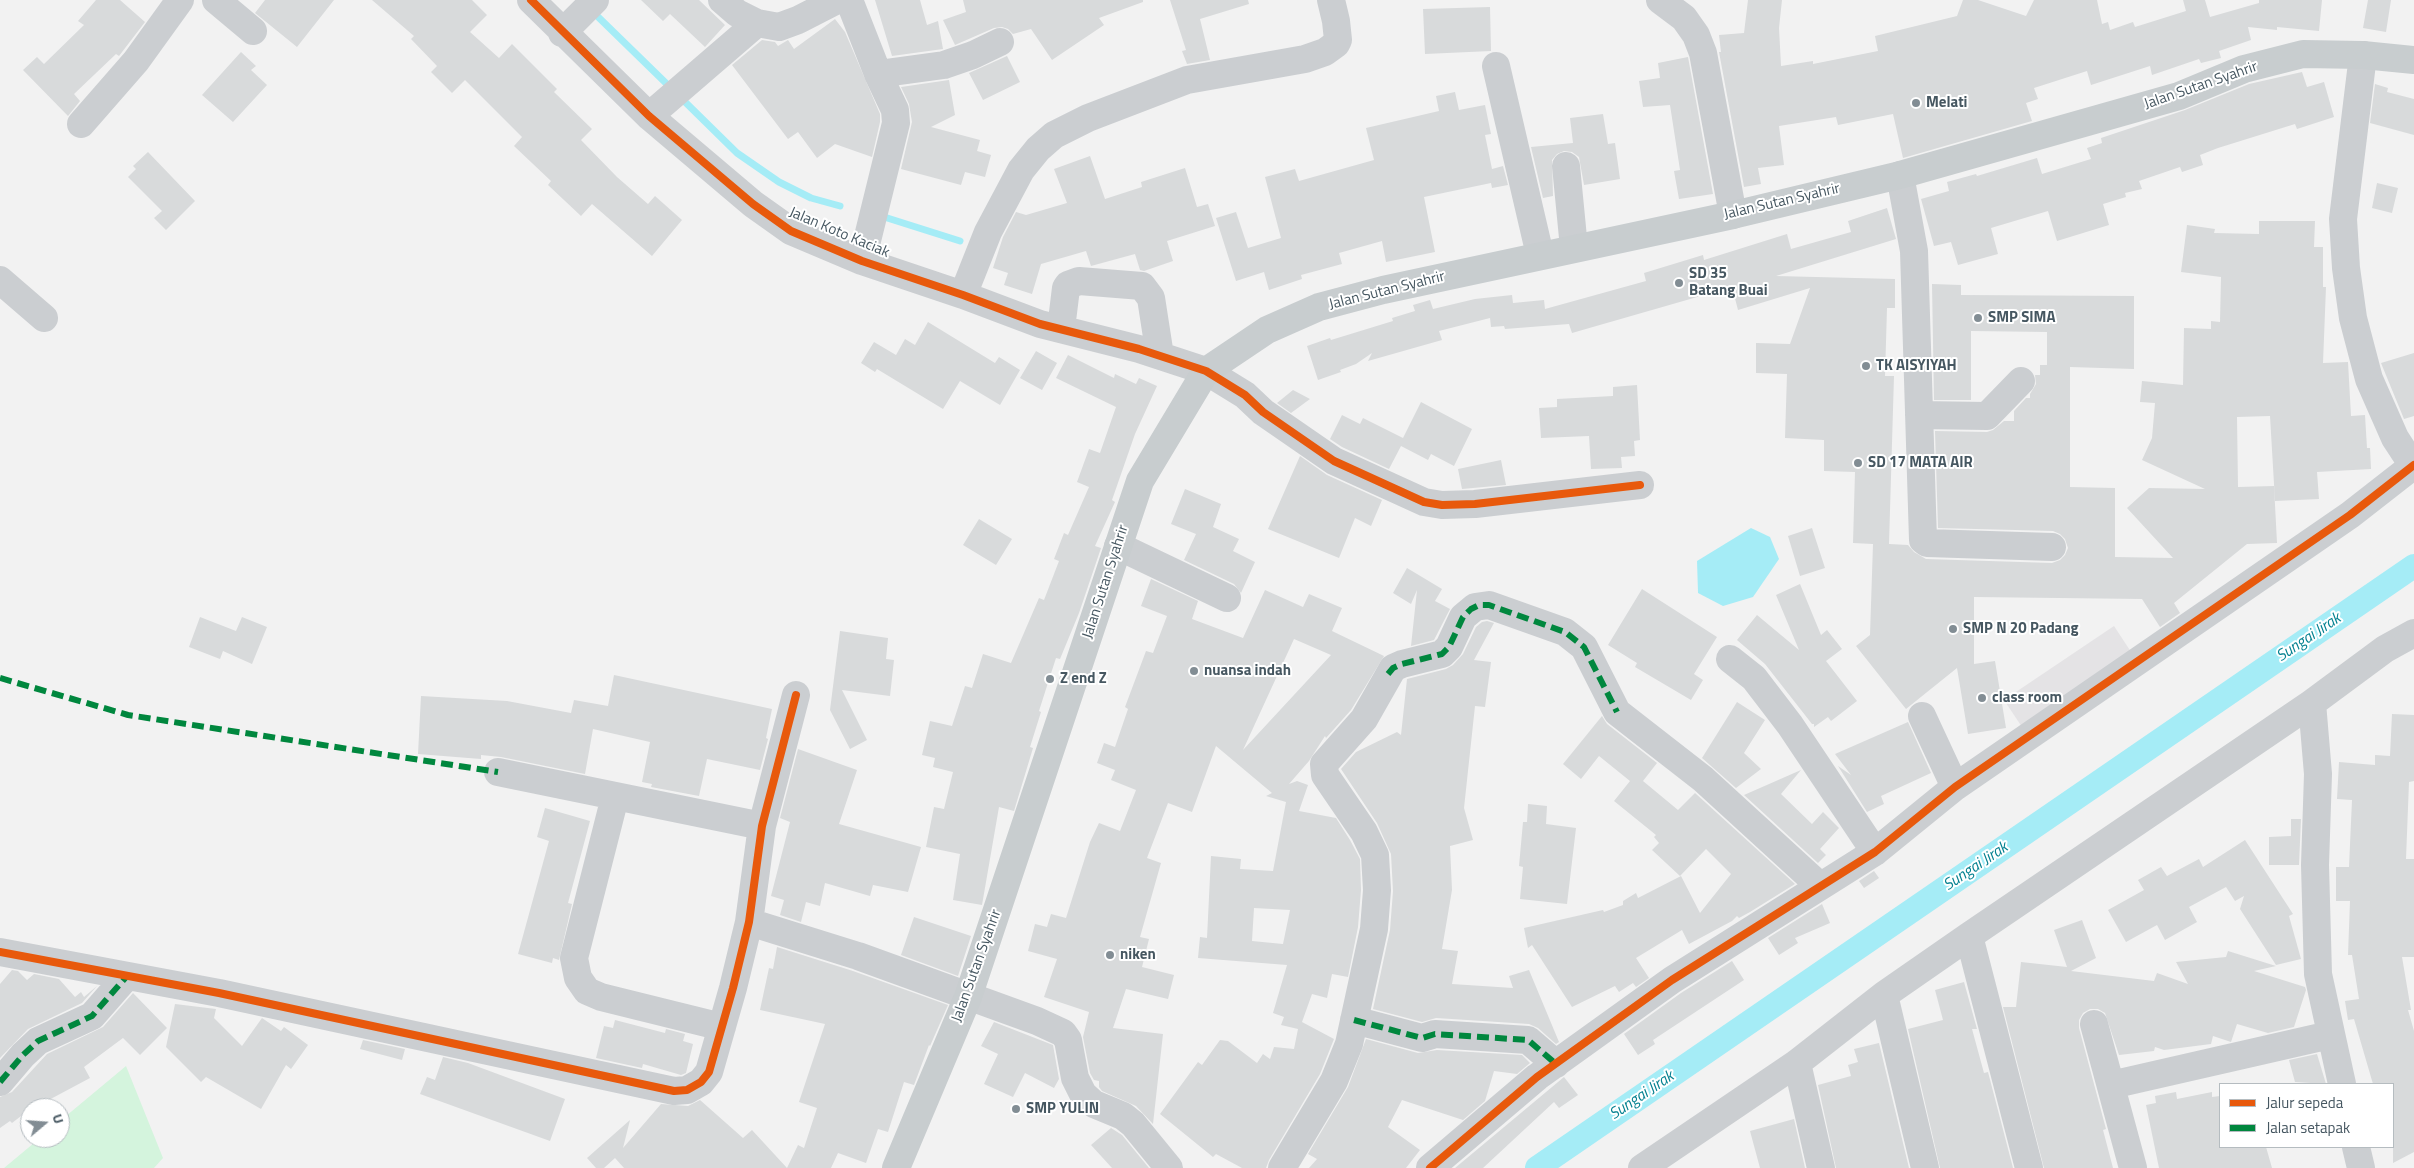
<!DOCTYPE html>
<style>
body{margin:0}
#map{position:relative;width:2414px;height:1168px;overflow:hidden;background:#f2f2f2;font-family:"Titillium Web",sans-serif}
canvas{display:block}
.legend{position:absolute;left:2219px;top:1083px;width:175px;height:65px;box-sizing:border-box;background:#fff;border:1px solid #b5bcc0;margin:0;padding:6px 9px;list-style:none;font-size:15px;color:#465761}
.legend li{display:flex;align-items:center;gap:10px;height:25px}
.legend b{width:25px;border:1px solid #b5bcc0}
.north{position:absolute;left:20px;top:1098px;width:50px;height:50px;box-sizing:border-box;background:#fff;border:1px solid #b5bcc0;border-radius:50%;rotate:72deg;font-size:14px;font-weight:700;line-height:20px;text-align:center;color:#465761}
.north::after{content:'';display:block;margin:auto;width:18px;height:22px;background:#828d94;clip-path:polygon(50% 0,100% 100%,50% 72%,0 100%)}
</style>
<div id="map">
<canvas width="2414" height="1168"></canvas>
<ul class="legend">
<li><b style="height:6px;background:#e8590c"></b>Jalur sepeda</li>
<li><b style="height:6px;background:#00873e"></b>Jalan setapak</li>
</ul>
<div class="north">U</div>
</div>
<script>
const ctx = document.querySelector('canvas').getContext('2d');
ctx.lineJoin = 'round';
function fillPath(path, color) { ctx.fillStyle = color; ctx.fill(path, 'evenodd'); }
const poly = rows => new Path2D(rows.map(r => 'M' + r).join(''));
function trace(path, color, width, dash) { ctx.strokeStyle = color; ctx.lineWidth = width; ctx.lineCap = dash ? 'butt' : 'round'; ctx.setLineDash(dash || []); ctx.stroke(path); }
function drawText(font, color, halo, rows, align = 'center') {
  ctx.font = font + ' "Titillium Web",sans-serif'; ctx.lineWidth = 4; ctx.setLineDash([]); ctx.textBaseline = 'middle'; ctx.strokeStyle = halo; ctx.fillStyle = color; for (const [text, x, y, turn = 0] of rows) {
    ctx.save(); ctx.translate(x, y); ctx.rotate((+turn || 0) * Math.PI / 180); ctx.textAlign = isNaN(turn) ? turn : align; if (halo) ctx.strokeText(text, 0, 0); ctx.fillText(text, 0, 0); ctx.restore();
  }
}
fillPath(poly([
 [2114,626,2135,658,2026,733,2004,700]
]), '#e4e3e5');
fillPath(poly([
 [126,1066,163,1158,154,1168,4,1168,40,1138,60,1138,60,1121]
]), '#d4f4dd');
fillPath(poly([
 [1751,528,1770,537,1779,559,1753,597,1723,606,1698,593,1697,561]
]), '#a5ecf6');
trace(poly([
 [592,11,672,89],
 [680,97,737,153,779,182,811,198,840,206],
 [881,216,960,241]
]), '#a5ecf6', 7);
trace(poly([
 [1537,1168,2414,566]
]), '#a5ecf6', 24);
fillPath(poly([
 [96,0,120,0,145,22,119,56,116,54,74,94,80,101,68,116,23,70,37,57,44,64,84,25,78,21],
 [265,0,334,0,297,47,255,13],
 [372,0,472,0,487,15,470,32,499,58,512,44,557,89,554,92,592,129,581,140,617,177,648,204,655,196,682,220,652,256,592,204,581,216,548,185,551,181,514,146,522,137,465,80,452,93,431,72,437,66,411,39,414,36],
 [641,0,699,0,725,25,705,47,670,14,663,21],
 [875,0,920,0,927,25,938,21,943,49,892,56],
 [963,0,1143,0,1143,2,1099,18,1104,25,1052,60,1031,29,1013,34,1008,29,1002,27,994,28,955,45,943,20,966,12],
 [1170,0,1248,0,1249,4,1200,19,1210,60,1187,64,1182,51,1186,50],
 [1748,0,1782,0,1779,28,1781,66,1813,61,1813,64,1878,51,1875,36,1957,16,1963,0,1978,0,2026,16,2034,0,2097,0,2102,24,2108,22,2110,30,2133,22,2135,27,2186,11,2183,0,2205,0,2210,17,2259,3,2259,0,2322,0,2319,31,2277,27,2277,30,2248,27,2251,40,2219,51,2221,58,2201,63,2199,59,2152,75,2150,66,2091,85,2087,71,2034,88,2038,99,2026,103,2032,121,1903,158,1893,114,1838,125,1836,117,1779,126,1784,165,1758,168,1761,184,1744,187,1719,52,1721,52,1719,35,1744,33],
 [2368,0,2391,0,2386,32,2363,28],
 [1490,7,1491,51,1425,54,1423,9],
 [835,19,845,32,880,114,880,122,872,157,835,144,817,158,798,132,788,139,732,65,762,40,775,42,778,46,788,40,794,49],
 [241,52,256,66,251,70,267,85,233,122,202,95],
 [1007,56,1020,82,983,100,969,73],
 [1688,57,1713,194,1679,199,1674,171,1680,170,1670,105,1643,107,1639,81,1660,78,1658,63],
 [2302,72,2307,87,2324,82,2334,117,2297,129,2295,124,2218,148,2200,155,2203,165,2182,172,2180,167,2139,181,2142,189,2125,193,2126,197,2103,204,2109,225,2057,241,2048,211,1991,228,1998,254,1958,265,1951,242,1934,246,1921,199,1949,191,1947,182,1976,174,1977,176,2037,158,2042,174,2091,159,2087,148,2102,143,2101,138,2185,110,2249,84],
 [949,80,955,115,931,127,980,140,977,151,991,155,985,177,965,172,961,185,901,169,912,122,909,104,901,87],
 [2375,84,2388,88,2387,92,2414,99,2414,135,2370,123],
 [1455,92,1459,110,1485,105,1491,134,1485,135,1492,169,1503,166,1508,185,1492,188,1491,183,1424,197,1435,252,1386,262,1382,241,1339,253,1342,264,1301,275,1302,279,1269,290,1264,272,1236,281,1216,218,1236,212,1248,248,1281,238,1265,177,1295,169,1299,181,1374,160,1366,128,1439,111,1436,96],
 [1603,114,1608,144,1615,143,1620,179,1584,185,1579,157,1572,152,1564,151,1557,154,1552,160,1553,196,1543,198,1531,147,1573,143,1570,118],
 [148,152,195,201,166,230,154,218,162,211,128,177,136,169,133,166],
 [1090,156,1105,199,1142,187,1141,182,1185,168,1197,207,1208,204,1215,226,1167,241,1173,261,1144,271,1140,270,1135,254,1091,266,1086,251,1041,264,1032,294,1004,285,1008,273,993,268,1003,237,1016,212,1026,215,1067,203,1054,169],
 [2377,183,2398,188,2392,213,2372,208],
 [1887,208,1896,239,1776,276,1895,279,1895,308,1887,308,1885,376,1894,376,1889,544,1908,545,1914,552,1926,559,2052,563,2060,560,2065,555,2068,548,2065,539,2060,534,2053,531,1938,528,1935,431,1987,432,1993,430,2004,421,2014,421,2014,411,2026,398,2030,398,2030,394,2036,384,2035,375,2040,375,2040,365,2047,365,2047,332,1971,331,1971,400,1934,400,1932,284,1961,285,1961,295,2134,296,2134,369,2070,367,2070,487,2115,488,2115,557,2173,558,2127,508,2149,488,2205,489,2142,460,2152,438,2155,403,2140,402,2142,381,2183,385,2184,328,2211,329,2211,321,2220,322,2221,277,2181,272,2187,225,2215,229,2214,233,2259,234,2259,221,2315,221,2314,247,2323,247,2323,287,2326,287,2323,363,2348,362,2351,416,2365,415,2367,448,2370,448,2371,469,2317,472,2319,499,2275,501,2270,416,2237,417,2238,487,2274,486,2277,543,2247,544,2174,603,2180,613,2160,627,2142,599,1974,597,1974,664,1995,661,2006,728,1968,734,1957,668,1906,709,1856,646,1870,635,1873,544,1853,543,1855,472,1824,471,1824,440,1785,438,1787,374,1756,373,1756,343,1790,344,1810,288,1738,310,1732,287,1572,333,1569,324,1505,329,1504,326,1491,327,1490,318,1439,331,1442,340,1368,361,1372,353,1356,364,1340,370,1341,372,1318,380,1307,346,1330,338,1331,340,1393,321,1392,318,1415,311,1413,305,1430,300,1433,309,1475,299,1512,295,1513,303,1544,300,1545,309,1646,281,1644,273,1703,255,1704,260,1787,234,1791,249,1851,232,1848,221],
 [928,322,995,363,999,357,1020,370,1000,405,960,381,943,409,877,369,875,372,861,363,874,342,896,355,905,339,915,345],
 [1036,351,1057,363,1042,390,1020,378],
 [2414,353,2414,416,2404,419,2381,363],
 [1068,355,1114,378,1115,374,1136,384,1139,378,1157,386,1135,434,1112,500,1115,502,1095,546,1101,548,1079,613,1060,659,1056,658,1046,689,1039,711,1041,712,1030,747,1033,748,1014,811,999,807,982,905,953,900,960,854,926,847,934,807,944,809,953,772,933,767,935,758,922,755,930,721,952,726,965,686,972,688,983,654,1011,663,1039,598,1044,600,1059,561,1054,559,1064,533,1068,535,1089,487,1077,482,1089,449,1100,453,1116,407,1056,378],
 [1637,385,1640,440,1634,441,1635,456,1621,457,1622,468,1591,469,1589,436,1541,438,1539,408,1557,407,1557,399,1613,396,1613,387],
 [1293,390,1310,399,1291,413,1277,403],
 [1421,402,1472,429,1454,466,1431,454,1428,460,1401,446,1389,469,1342,447,1330,439,1342,415,1360,424,1363,418,1403,438],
 [1300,456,1327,475,1382,500,1371,526,1355,518,1339,558,1268,529],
 [1501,460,1506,485,1462,489,1458,469],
 [1185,489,1221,504,1213,527,1239,539,1233,551,1255,562,1241,593,1234,584,1184,560,1196,534,1171,524],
 [979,519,1012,539,996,565,963,545],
 [1812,528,1825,568,1800,576,1788,536],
 [1407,568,1442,589,1435,601,1450,609,1434,640,1411,646,1417,590,1411,604,1393,593],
 [1151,579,1198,601,1192,619,1243,638,1265,590,1303,607,1309,594,1342,608,1332,631,1384,656,1351,710,1326,738,1325,736,1309,761,1289,784,1297,781,1308,785,1299,811,1336,818,1350,840,1360,859,1361,890,1358,927,1348,977,1332,974,1327,998,1312,994,1302,1022,1334,1039,1320,1074,1269,1160,1266,1168,1242,1168,1216,1154,1213,1157,1160,1114,1198,1062,1202,1065,1220,1040,1228,1041,1257,1063,1263,1054,1270,1059,1274,1047,1294,1049,1298,1029,1281,1025,1284,1017,1273,1013,1287,965,1198,958,1200,937,1207,938,1211,856,1241,859,1240,869,1273,871,1286,802,1266,796,1272,793,1216,746,1192,812,1168,803,1147,858,1161,863,1140,937,1149,939,1142,967,1174,975,1168,999,1126,989,1113,1028,1163,1034,1153,1124,1136,1106,1102,1091,1099,1087,1099,1081,1094,1080,1090,1073,1083,1037,1089,1012,1044,997,1057,959,1028,951,1035,924,1047,927,1051,914,1066,918,1090,842,1099,823,1120,831,1136,790,1111,780,1115,770,1097,763,1104,743,1115,747,1128,709,1125,707,1146,651,1153,653,1167,616,1141,606],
 [1294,639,1331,655,1243,750],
 [1254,908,1290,910,1283,944,1252,941],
 [1800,584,1821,635,1827,630,1842,649,1826,661,1857,701,1831,721,1828,717,1814,727,1814,724,1812,724,1765,664,1737,640,1757,615,1799,650,1776,595],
 [1642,589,1717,637,1694,674,1703,680,1691,700,1635,667,1637,663,1608,645],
 [200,617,236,631,242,617,267,627,252,664,223,651,220,659,189,647],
 [1487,621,1494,623,1474,660,1491,662,1485,707,1475,706,1464,808,1473,840,1450,846,1452,890,1442,949,1458,951,1452,984,1513,988,1509,976,1529,970,1559,1042,1556,1044,1538,1028,1529,1024,1436,1018,1422,1022,1373,1009,1390,930,1393,891,1391,854,1377,823,1341,769,1356,752,1397,732,1401,735,1407,679,1446,669,1453,665,1463,654,1476,627,1482,622],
 [840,631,888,638,886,659,894,660,890,696,842,690,867,740,850,749,830,710],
 [614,675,772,709,766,738,768,739,760,770,707,759,699,796,651,787,652,784,642,782,650,742,593,729,585,774,501,757,481,755,481,759,418,754,421,696,507,701,571,713,574,700,608,706],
 [1737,702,1765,720,1744,753,1761,769,1736,788,1702,758],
 [2392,714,2414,715,2414,781,2409,782,2406,859,2414,859,2414,957,2402,957,2411,1010,2408,1010,2414,1031,2414,1152,2393,1163,2393,1084,2373,1084,2354,1019,2348,1020,2345,1001,2359,999,2352,955,2348,955,2350,901,2336,901,2336,867,2349,867,2352,800,2337,799,2339,762,2375,765,2375,755,2390,756],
 [1602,716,1607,724,1657,763,1643,781,1678,810,1695,793,1795,884,1750,912,1739,918,1737,916,1732,921,1689,944,1682,930,1636,958,1649,978,1636,987,1633,983,1619,992,1615,986,1572,1007,1532,945,1528,948,1524,928,1603,910,1604,912,1623,905,1623,901,1636,893,1638,898,1681,876,1700,913,1731,874,1706,849,1680,876,1652,850,1659,843,1654,837,1656,835,1614,801,1630,781,1599,756,1581,779,1563,764],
 [1908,722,1931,773,1881,796,1884,804,1867,812,1838,766,1851,775,1835,754],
 [798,749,857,770,839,824,921,847,908,892,873,885,870,896,825,883,820,906,806,902,801,922,780,915,784,900,771,896,790,822,780,818],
 [1801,770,1781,794,1812,824,1823,812,1839,828,1820,849,1826,855,1818,863,1744,795],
 [1528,804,1547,806,1546,824,1576,828,1567,904,1520,899,1523,867,1519,866,1523,822,1527,822],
 [545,808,590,821,568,903,572,904,559,960,553,958,552,963,518,954,549,841,537,837],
 [2291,819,2301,819,2299,865,2269,865,2269,837,2291,836],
 [2245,840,2293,914,2289,916,2301,959,2276,965,2240,909,2244,896,2235,901,2226,887,2189,907,2197,922,2165,940,2157,925,2126,942,2108,910,2144,890,2138,880,2161,867,2167,876,2199,859,2203,867],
 [1874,871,1879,878,1864,888,1859,881],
 [1822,904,1830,923,1795,938,1798,943,1779,955,1768,938],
 [914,917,971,936,958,976,901,955],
 [2082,920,2096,958,2071,971,2154,981,2157,973,2188,984,2176,962,2226,957,2228,951,2276,966,2254,971,2305,987,2306,990,2294,1027,2268,1033,2237,1024,2231,1042,2213,1036,2211,1044,2164,1050,2155,1047,2154,1051,2119,1055,2105,1013,2098,1009,2090,1009,2083,1013,2079,1020,2079,1028,2106,1129,2103,1130,2113,1168,2044,1168,2003,1007,2016,1007,2021,962,2067,967,2054,930],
 [777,947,853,971,948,1005,930,1046,929,1045,914,1085,904,1082,888,1132,878,1129,866,1163,838,1153,831,1168,787,1168,798,1145,804,1148,817,1108,799,1102,825,1024,760,1010,769,968,773,969],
 [1732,961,1744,980,1653,1040,1655,1044,1638,1055,1624,1034,1681,993],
 [12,970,18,971,27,980,34,974,59,979,75,997,81,992,84,997,97,986,82,1003,28,1029,0,1058,0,984],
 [1964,982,1977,1029,1972,1029,1984,1073,1988,1072,2013,1168,1940,1168,1908,1029,1943,1020,1935,990],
 [133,993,167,1028,140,1055,123,1038,84,1067,90,1078,45,1102,43,1099,12,1123,10,1121,0,1128,0,1097,12,1092,47,1054,103,1027],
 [175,1004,216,1009,214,1018,242,1046,262,1018,281,1031,284,1027,308,1045,291,1069,286,1065,261,1109,206,1077,201,1082,166,1047],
 [615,1020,665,1033,666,1029,685,1034,683,1041,693,1044,686,1073,681,1075,643,1064,642,1068,596,1058,604,1026,613,1028],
 [994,1022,1053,1045,1059,1079,1054,1088,1025,1073,1013,1097,984,1084,998,1054,981,1046],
 [1366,1039,1418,1053,1437,1050,1522,1055,1530,1063,1517,1074,1494,1071,1485,1101,1463,1120,1402,1100,1388,1127,1420,1150,1406,1168,1309,1168,1317,1159,1308,1154,1348,1087],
 [363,1040,405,1049,402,1060,360,1049],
 [1879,1043,1909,1168,1836,1168,1818,1085,1851,1076,1848,1065,1858,1062,1854,1049],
 [2317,1054,2326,1084,2295,1082,2289,1060],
 [443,1057,468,1063,565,1099,550,1141,420,1094,427,1077,435,1080],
 [1564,1077,1578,1095,1559,1108,1554,1102,1483,1168,1455,1168],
 [2176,1092,2177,1099,2212,1092,2212,1097,2220,1096,2220,1147,2266,1147,2272,1168,2159,1168,2146,1105,2156,1103,2155,1096],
 [700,1100,743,1138,752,1130,787,1168,624,1168,615,1158,604,1168,596,1168,587,1158,630,1120,623,1148,661,1104,688,1106],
 [1794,1119,1805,1168,1760,1168,1750,1131],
 [1111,1128,1122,1135,1149,1168,1112,1168,1091,1145]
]), '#d8dadb');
trace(poly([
 [216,0,253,31],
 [531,0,649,116,753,204,791,231,862,261,963,295,1040,324,1139,349,1206,371,1245,395,1263,412,1334,461,1424,502,1442,505,1475,504,1640,485],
 [722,0,737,13,757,23,779,27,798,20,837,0],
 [849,0,878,74,895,110,896,123,862,261],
 [1660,0,1684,18,1696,35,1703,53,1733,215],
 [562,33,595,0],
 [2363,55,2343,219,2346,268,2353,318,2369,379,2395,438,2414,467],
 [1496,66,1540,255],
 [878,74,944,65,973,55,1000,42],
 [649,116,757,23],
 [81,124,136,61,180,0],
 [1566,166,1574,248],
 [1900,175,1914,251,1923,540,1927,543,2052,547],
 [0,280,44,318],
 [963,295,988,232,1021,170,1038,149,1054,135,1088,118,1187,80,1305,59,1325,52,1336,44,1338,40,1336,21,1331,0],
 [1061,329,1066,288,1068,285,1079,281,1142,286,1151,298,1160,356],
 [1919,415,1987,416,2021,381],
 [1118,546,1227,598],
 [1730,659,1754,678,1790,725,1875,852],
 [2312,703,2318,774,2315,865,2318,974,2342,1084],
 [1922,716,1955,787],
 [498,772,762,826],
 [615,797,574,958,578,978,587,991,601,997,722,1027],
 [749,922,858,956,1037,1021,1063,1033,1068,1040,1075,1078,1083,1094,1094,1104,1123,1116,1133,1124,1169,1168],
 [1969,936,2029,1168],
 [0,952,219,993,674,1091,687,1090,701,1082,709,1072,733,988,749,922,762,826,796,695],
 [1884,995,1925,1168],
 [1354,1020,1422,1038,1435,1034,1528,1040,1556,1064],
 [2094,1024,2133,1168],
 [1797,1063,1821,1168],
 [0,1082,23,1055,38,1041,92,1016,127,976],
 [2111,1085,2330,1035],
 [2356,1147,2361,1168],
 [1282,1168,1334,1081,1349,1044,1374,929,1377,890,1375,855,1364,832,1325,775,1324,764,1364,719,1393,668,1402,664,1442,654,1449,647,1463,617,1475,607,1489,605,1565,632,1584,647,1617,712,1703,779,1820,886],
 [1430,1168,1537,1077,1672,980,1875,852,1955,787,2350,515,2414,465],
 [1642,1168,1797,1063,1884,995,1969,936,2312,703,2385,649,2414,633]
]), '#cbced1', 28);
trace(poly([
 [896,1168,968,997,1140,481,1206,371,1267,330,1319,307,1383,290,1733,215,1900,175,2179,96,2244,69,2303,54,2363,55,2414,60]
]), '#c8cdcf', 28);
trace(poly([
 [1388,674,1393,668,1402,664,1442,654,1449,647,1463,617,1471,609,1479,605,1489,605,1565,632,1584,647,1617,712],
 [0,678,128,715,498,772],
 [1354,1020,1422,1038,1435,1034,1528,1040,1556,1064],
 [0,1082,23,1055,38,1041,92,1016,127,976]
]), '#00873e', 6, [12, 6]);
trace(poly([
 [531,0,649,116,753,204,791,231,862,261,963,295,1040,324,1139,349,1206,371,1245,395,1263,412,1334,461,1424,502,1442,505,1475,504,1640,485],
 [0,952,219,993,674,1091,687,1090,701,1082,709,1072,733,988,749,922,762,826,796,695],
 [1430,1168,1537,1077,1672,980,1875,852,1955,787,2350,515,2414,465]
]), '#e8590c', 8);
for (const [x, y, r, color] of [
 [1916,103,5,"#828d94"],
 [1679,283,5,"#828d94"],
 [1978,318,5,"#828d94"],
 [1866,366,5,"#828d94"],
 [1858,463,5,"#828d94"],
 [1953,629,5,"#828d94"],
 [1194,671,5,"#828d94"],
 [1050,679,5,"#828d94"],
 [1982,698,5,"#828d94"],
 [1110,955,5,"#828d94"],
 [1016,1109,5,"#828d94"]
]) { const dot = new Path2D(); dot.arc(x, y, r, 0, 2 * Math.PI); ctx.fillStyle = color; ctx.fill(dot); trace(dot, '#fff', 2); }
drawText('15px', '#465761', '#fff', [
 ["Jalan Sutan Syahrir",2201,86,-19],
 ["Jalan Sutan Syahrir",1782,202,-13],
 ["Jalan Koto Kaciak",839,233,23],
 ["Jalan Sutan Syahrir",1387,291,-14],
 ["Jalan Sutan Syahrir",1106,582,-72],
 ["Jalan Sutan Syahrir",977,966,-70]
]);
drawText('bold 15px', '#465761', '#fff', [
 ["Melati",1926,103],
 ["SD 35",1689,274],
 ["Batang Buai",1689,291],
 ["SMP SIMA",1988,318],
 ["TK AISYIYAH",1876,366],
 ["SD 17 MATA AIR",1868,463],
 ["SMP N 20 Padang",1963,629],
 ["nuansa indah",1204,671],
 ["Z end Z",1060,679],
 ["class room",1992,698],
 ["niken",1120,955],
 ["SMP YULIN",1026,1109]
], 'left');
drawText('italic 16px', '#048190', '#fff', [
 ["Sungai Jirak",2309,638,-34],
 ["Sungai Jirak",1976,867,-34],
 ["Sungai Jirak",1642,1096,-34]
]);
</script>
